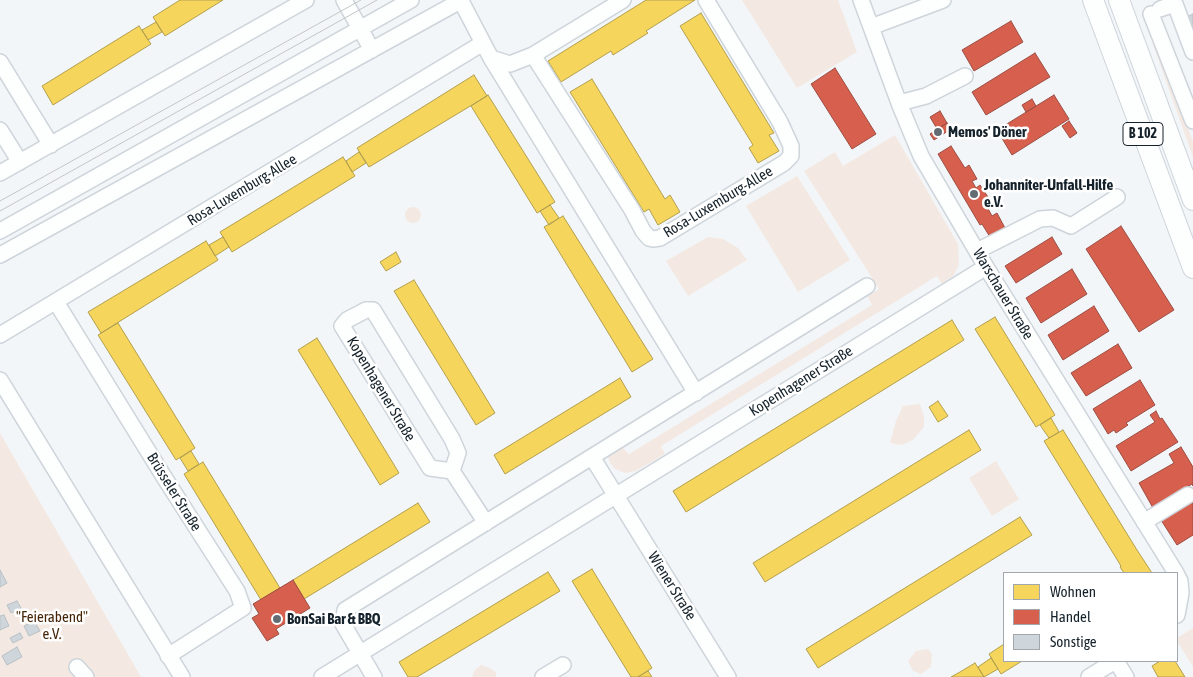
<!DOCTYPE html>
<meta charset="utf-8">
<style>
body{margin:0}
#map{position:relative;width:1193px;height:677px;overflow:hidden;background:#f3f6f9;font-family:"Asap Condensed",sans-serif}
canvas{display:block}
.legend{position:absolute;left:1003px;top:572px;width:175px;height:90px;box-sizing:border-box;background:#fff;border:1px solid #a1a7aa;margin:0;padding:6px 9px;list-style:none;font-size:15px;color:#15222b}
.legend li{display:flex;align-items:center;gap:10px;height:25px}
.legend b{width:25px;border:1px solid #a1a7aa}
</style>
<div id="map">
<canvas width="1193" height="677"></canvas>
<ul class="legend">
<li><b style="height:14px;background:#f6d55c"></b>Wohnen</li>
<li><b style="height:14px;background:#d6604d"></b>Handel</li>
<li><b style="height:14px;background:#ced6db"></b>Sonstige</li>
</ul>
</div>
<script>
const ctx = document.querySelector('canvas').getContext('2d');
ctx.lineJoin = 'round';
function fillPath(path, color) { ctx.fillStyle = color; ctx.fill(path, 'evenodd'); }
const poly = rows => new Path2D(rows.map(r => 'M' + r).join(''));
function trace(path, color, width, dash) { ctx.strokeStyle = color; ctx.lineWidth = width; ctx.lineCap = dash ? 'butt' : 'round'; ctx.setLineDash(dash || []); ctx.stroke(path); }
function drawText(font, color, halo, rows, align = 'center') {
  ctx.font = font + ' "Asap Condensed",sans-serif'; ctx.lineWidth = 5; ctx.setLineDash([]); ctx.textBaseline = 'middle'; ctx.strokeStyle = halo; ctx.fillStyle = color; for (const [text, x, y, turn = 0] of rows) {
    ctx.save(); ctx.translate(x, y); ctx.rotate((+turn || 0) * Math.PI / 180); ctx.textAlign = isNaN(turn) ? turn : align; if (halo) ctx.strokeText(text, 0, 0); ctx.fillText(text, 0, 0); ctx.restore();
  }
}
fillPath(poly([
 [742,0,838,0,857,52,797,88],
 [1156,36,1193,142,1193,157,1152,42],
 [895,135,958,244,959,264,954,275,942,284,937,276,661,446,665,454,636,471,625,473,615,469,610,463,608,457,612,452,621,446,629,454,872,305,867,296,879,289,804,171,835,152,843,166],
 [797,176,850,260,798,292,746,206],
 '405 215a8 8 0 1 1 16 0a8 8 0 1 1-16 0Z',
 [708,237,723,239,738,248,747,260,688,296,666,261],
 [920,404,924,416,924,427,913,440,902,445,890,443,896,421,903,406],
 [0,433,133,663,141,677,0,677],
 [996,461,1019,499,992,516,969,478],
 [1193,628,1193,667,1177,641,1177,638],
 [928,649,932,654,931,667,921,674,913,671,908,661,916,651],
 [481,665,490,668,496,672,496,677,472,677,474,671]
]), '#f3e9e2');
const homes = poly([
 [180,0,223,0,165,36,153,17,180,0],
 [646,0,695,0,646,31,648,33,613,55,611,51,561,82,548,61,646,0],
 [701,13,774,133,769,135,779,151,758,163,749,148,753,145,680,26,701,13],
 [156,22,162,32,148,40,142,30,156,22],
 [139,26,151,44,53,105,42,86,139,26],
 [474,75,487,96,369,167,357,148,474,75],
 [592,79,665,199,670,195,680,212,658,225,649,209,644,212,570,92,592,79],
 [488,95,555,202,537,213,471,106,488,95],
 [359,152,366,163,352,172,346,161,359,152],
 [343,157,355,176,232,252,220,232,343,157],
 [550,205,559,218,549,225,540,211,550,205],
 [563,216,653,359,632,372,544,227,563,216],
 [223,237,229,247,215,256,209,245,223,237],
 [206,241,218,260,101,333,88,312,206,241],
 [396,252,401,262,386,271,380,262,396,252],
 [414,280,495,413,476,425,394,291,414,280],
 [995,317,1055,415,1036,427,975,329,995,317],
 [952,320,964,340,686,512,673,491,952,320],
 [118,323,195,448,176,460,98,335,118,323],
 [317,338,399,473,380,485,298,350,317,338],
 [620,378,631,397,505,474,494,455,620,378],
 [938,401,948,416,938,422,929,407,938,401],
 [1051,418,1059,432,1049,438,1040,425,1051,418],
 [969,430,981,450,765,582,753,563,969,430],
 [1063,430,1137,550,1152,573,1124,573,1120,567,1121,566,1044,441,1063,430],
 [191,451,199,464,188,471,180,458,191,451],
 [203,462,280,588,261,600,184,474,203,462],
 [418,503,430,522,304,599,293,580,418,503],
 [1020,517,1032,535,818,668,806,649,1020,517],
 [592,569,652,668,638,677,631,677,572,581,592,569],
 [548,572,560,591,417,677,408,677,399,662,548,572],
 [1004,644,1004,661,1022,661,1001,674,989,654,1004,644],
 [991,658,998,669,984,677,978,667,991,658],
 [1160,661,1175,661,1185,677,1158,677,1152,666,1160,661],
 [975,663,984,677,951,677,960,672,975,663],
 [648,671,652,677,638,677,648,671]
]);
fillPath(homes, '#f6d55c');
trace(homes, '#b29f4d', 1);
const shops = poly([
 [1011,21,1023,42,974,71,962,50,1011,21],
 [1035,53,1050,77,986,115,972,92,1035,53],
 [835,68,876,134,852,149,811,84,835,68],
 [1054,95,1069,119,1012,155,997,130,1054,95],
 [1032,99,1036,106,1026,112,1022,105,1032,99],
 [940,111,947,123,937,129,930,117,940,111],
 [1069,121,1077,133,1070,138,1062,126,1069,121],
 [947,123,951,129,934,140,930,134,947,123],
 [951,146,965,168,969,165,977,179,972,181,976,188,980,185,990,200,985,203,992,216,997,213,1005,228,990,237,982,224,980,225,938,154,951,146],
 [1121,226,1174,310,1139,332,1086,249,1121,226],
 [1052,237,1062,254,1016,283,1005,266,1052,237],
 [1072,269,1087,294,1041,323,1026,298,1072,269],
 [1094,306,1109,331,1063,360,1048,335,1094,306],
 [1118,344,1132,368,1086,396,1071,373,1118,344],
 [1140,380,1155,405,1126,423,1128,425,1116,433,1114,430,1108,434,1093,409,1140,380],
 [1156,411,1160,419,1162,418,1178,442,1131,471,1116,446,1155,422,1150,415,1156,411],
 [1181,447,1193,467,1193,486,1192,484,1153,508,1139,483,1174,463,1169,454,1181,447],
 [1193,501,1193,535,1177,545,1161,520,1193,501],
 [293,580,310,608,276,629,279,634,267,641,252,618,259,614,253,604,293,580]
]);
fillPath(shops, '#d6604d');
trace(shops, '#9c4d43', 1);
const building = poly([
 [1193,14,1193,33,1187,17,1193,14],
 [0,570,7,583,0,587,0,570],
 [17,601,21,608,11,613,7,605,17,601],
 [4,615,9,626,0,630,0,616,4,615],
 [34,621,40,631,29,636,24,626,34,621],
 [20,633,23,638,13,643,10,638,20,633],
 [17,647,22,657,7,665,2,656,17,647]
]);
fillPath(building, '#ced6db');
trace(building, '#b9c1c6', 1);
const minor = poly([
 [344,0,372,50],
 [861,0,899,103,921,156,986,267,1176,573],
 [461,1,483,43],
 [1160,9,1175,4,1193,52],
 [1151,14,1193,121],
 [871,27,943,0],
 [533,55,632,210,643,231,649,238,653,239,660,238,784,163,791,156,791,146,780,122,706,0],
 [491,58,696,393],
 [0,62,51,145],
 [899,103,926,96,965,76],
 [0,130,20,162],
 [0,173,306,0],
 [0,231,411,0],
 [977,251,1040,219,1053,218,1071,226,1117,197],
 [0,255,462,0],
 [56,302,164,477,237,591,243,608,168,656],
 [366,310,373,310,452,439,458,453,452,471,430,468,342,326,347,320,366,310],
 [0,335,483,43,491,58,510,64,533,55,623,0],
 [0,380,182,677],
 [592,457,728,677],
 [452,471,486,523],
 [1144,522,1188,495],
 [1177,575,1180,581,1181,593,1177,615],
 [1116,661,1126,677],
 [77,667,86,677],
 [322,677,986,267],
 [374,677,343,624,345,610,867,286],
 [543,677,563,665],
 [1089,677,1115,661]
]);
const major = poly([
 [1093,0,1193,268],
 [1119,0,1193,200]
]);
trace(minor, '#cdd5db', 18);
trace(major, '#cdd5db', 22);
trace(minor, '#fdfefe', 15);
trace(major, '#fdfefe', 20);
trace(poly([
 [0,201,361,0],
 [0,211,377,0]
]), '#c3c5c6', 1);
for (const [x, y, r, color] of [
 [938,132,5,"#636c73"],
 [974,194,5,"#636c73"],
 [277,619,5,"#636c73"]
]) { const dot = new Path2D(); dot.arc(x, y, r, 0, 2 * Math.PI); ctx.fillStyle = color; ctx.fill(dot); trace(dot, '#fff', 2); }
for (const [x, y, w] of [
 [1143,134,40]
]) { const box = new Path2D(); box.roundRect(x - w / 2, y - 11.5, w, 23, 4); ctx.fillStyle = '#fff'; ctx.fill(box); trace(box, '#15222b', 1); }
drawText('bold 14px', '#15222b', null, [
 ["B 102",1143,134]
]);
drawText('bold 15px', '#15222b', '#fff', [
 ["Memos' Döner",948,132],
 ["Johanniter-Unfall-Hilfe",984,185],
 ["e.V.",984,202],
 ["BonSai Bar & BBQ",287,619]
], 'left');
drawText('15px', '#15222b', '#fff', [
 ["Rosa-Luxemburg-Allee",242,190,-31],
 ["Rosa-Luxemburg-Allee",718,202,-31],
 ["Warschauer Straße",1003,294,59],
 ["Kopenhagener Straße",801,381,-32],
 ["Kopenhagener Straße",381,389,59],
 ["Brüsseler Straße",174,492,58],
 ["Wiener Straße",672,586,58]
]);
drawText('15px', '#452507', '#fff', [
 ["\"Feierabend\"",52,617],
 ["e.V.",52,634]
]);
</script>
